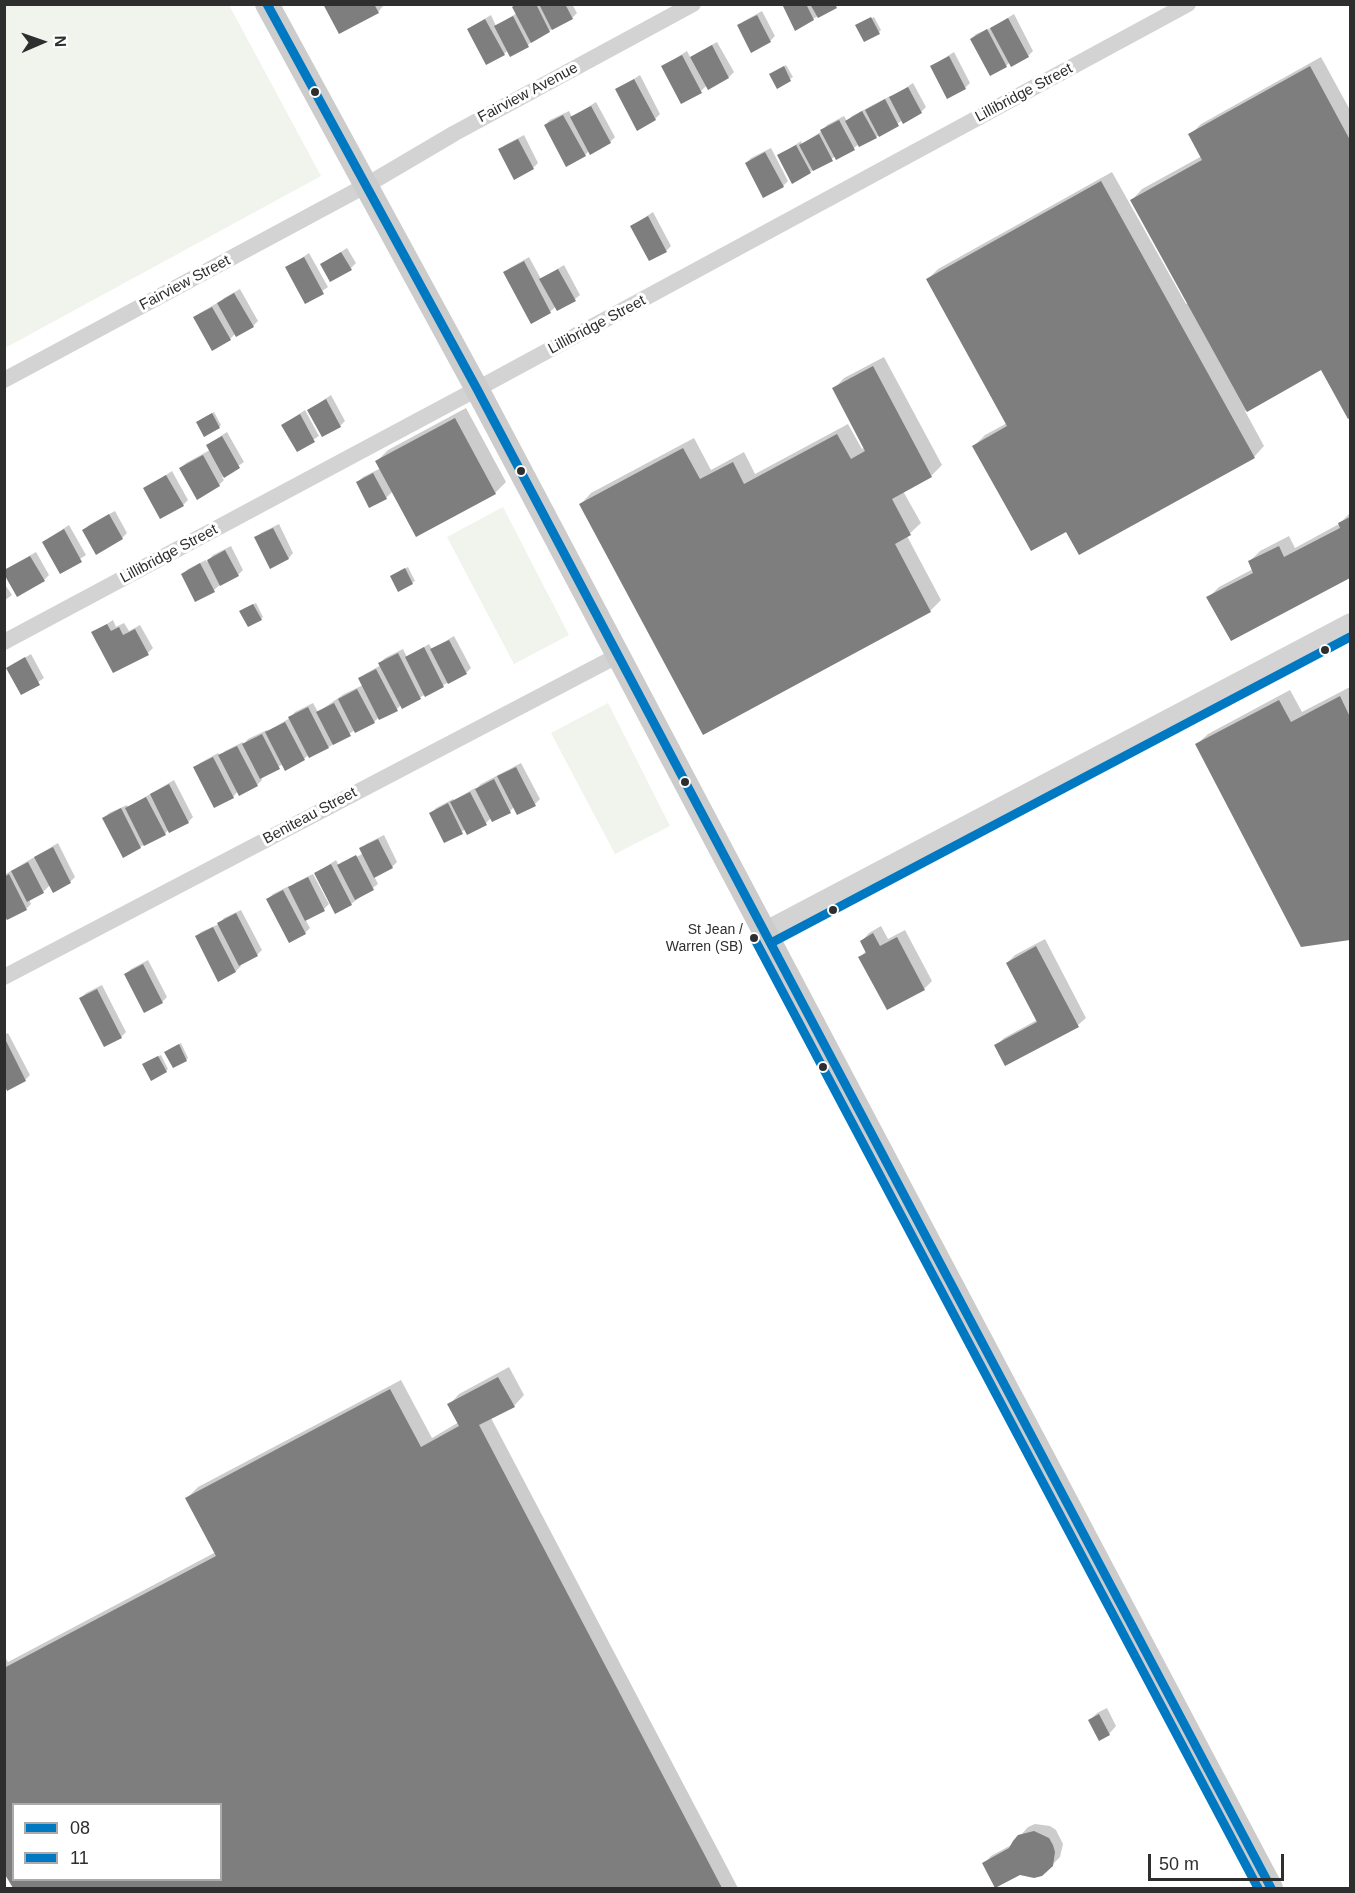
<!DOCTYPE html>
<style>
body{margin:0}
#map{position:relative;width:1355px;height:1893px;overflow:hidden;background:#fff;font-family:Arial,sans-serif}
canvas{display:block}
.frame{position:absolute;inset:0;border:6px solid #2e2e2e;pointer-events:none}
.legend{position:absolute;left:12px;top:1803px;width:210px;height:78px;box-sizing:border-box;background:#fff;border:2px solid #ababab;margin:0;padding:8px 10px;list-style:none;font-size:18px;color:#2e2e2e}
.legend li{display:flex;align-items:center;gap:12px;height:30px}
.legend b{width:30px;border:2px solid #ababab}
.north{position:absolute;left:12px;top:12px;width:60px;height:60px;-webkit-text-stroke:4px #fff;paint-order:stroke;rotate:88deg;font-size:16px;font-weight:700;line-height:24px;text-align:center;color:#2e2e2e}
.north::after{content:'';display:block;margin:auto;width:21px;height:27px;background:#2e2e2e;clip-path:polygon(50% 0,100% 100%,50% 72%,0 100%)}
.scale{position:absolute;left:1148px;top:1854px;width:136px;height:27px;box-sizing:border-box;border:3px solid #2e2e2e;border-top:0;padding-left:8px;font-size:18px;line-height:21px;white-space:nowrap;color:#2e2e2e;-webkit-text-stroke:4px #fff;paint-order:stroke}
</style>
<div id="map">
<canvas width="1355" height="1893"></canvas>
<div class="frame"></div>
<ul class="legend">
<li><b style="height:8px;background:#0079c2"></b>08</li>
<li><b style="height:8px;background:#0079c2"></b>11</li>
</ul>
<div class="north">N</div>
<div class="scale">50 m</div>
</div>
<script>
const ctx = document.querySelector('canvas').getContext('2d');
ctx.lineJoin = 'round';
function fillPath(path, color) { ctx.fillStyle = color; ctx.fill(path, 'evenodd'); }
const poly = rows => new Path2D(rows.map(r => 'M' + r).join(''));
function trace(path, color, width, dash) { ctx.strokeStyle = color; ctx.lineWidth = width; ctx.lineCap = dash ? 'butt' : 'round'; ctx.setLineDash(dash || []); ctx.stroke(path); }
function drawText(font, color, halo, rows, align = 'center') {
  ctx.font = font + ' Arial,sans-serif'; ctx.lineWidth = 6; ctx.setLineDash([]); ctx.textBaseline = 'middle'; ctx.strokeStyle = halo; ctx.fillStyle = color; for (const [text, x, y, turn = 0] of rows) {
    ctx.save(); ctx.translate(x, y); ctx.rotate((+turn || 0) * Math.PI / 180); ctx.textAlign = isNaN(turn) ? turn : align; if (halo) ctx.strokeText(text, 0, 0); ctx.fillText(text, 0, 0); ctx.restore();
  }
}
fillPath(poly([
 [5,4,229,5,321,176,5,348],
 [503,507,569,635,514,664,447,537],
 [608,703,670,826,615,854,551,733]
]), '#f0f4ec');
fillPath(poly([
 [325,4,385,4,378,12],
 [516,4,572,4,577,13,572,18,533,40,528,45,508,50,504,54,468,29,491,15,496,26,517,13],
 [783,4,838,4,813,19],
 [762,11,775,36,770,41,739,26,744,21],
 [1014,14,1033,51,1028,56,1010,62,1006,66,971,39,976,34,993,27],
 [874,17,881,30,879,32,857,26],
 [717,42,734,72,729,77,708,88,707,85,701,91,663,66,687,51,691,59,697,53],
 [954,52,970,83,965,88,932,66],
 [1321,57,1350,110,1350,417,1349,417,1322,368,1245,411,1264,446,1254,457,1067,530,974,446,985,435,1007,423,927,280,938,269,1112,172,1186,304,1188,303,1132,200,1142,189,1202,156,1190,135,1201,124],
 [786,65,793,77,777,87,771,74],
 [640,75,660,114,655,119,617,90],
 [913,83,926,107,921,112,903,120,876,137,859,144,854,148,836,156,810,172,779,156,801,141,802,144,822,131,827,125,844,116,847,121,852,116,890,96,891,98],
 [596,102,615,137,610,142,589,151,585,155,545,125,550,120,569,111,572,117],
 [524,135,538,163,533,168,515,178,500,150,505,145],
 [771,148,788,181,783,186,764,196,746,163,751,158],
 [653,212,671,246,666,251,632,226],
 [347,248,356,263,351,268,322,264],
 [309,253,328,287,306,302,287,268],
 [529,257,541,279,564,265,580,295,575,299,556,306,551,311,531,322,505,273,510,268],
 [240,289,258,321,253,326,236,333,230,339,195,317,200,313,217,303,218,304,224,298],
 [884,357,942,465,931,476,903,491,921,523,907,536,941,600,930,611,703,733,581,504,591,493,694,438,711,470,744,452,755,474,848,424,862,449,865,447,834,389,844,378],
 [331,395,345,421,340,426,309,410],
 [466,408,506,482,495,493,393,491,386,498,358,482,363,477,381,468,377,461,388,450],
 [305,410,319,436,297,450,283,425],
 [214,412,221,425,219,427,200,420],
 [227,432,244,462,222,477,224,480,219,485,181,468,186,463,210,450,208,446,213,441],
 [172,471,188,500,183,505,145,489],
 [115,511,127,533,122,538,84,530,89,525],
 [1350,513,1350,576,1231,639,1208,598,1219,587,1253,569,1249,562,1260,551,1289,536,1295,548,1339,524],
 [279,524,293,553,289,558,271,567,256,538,261,533],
 [69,525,86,555,60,572,43,542],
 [231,546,243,570,238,575,221,584,214,590,183,574,188,569,206,560,207,562,213,555],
 [36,552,49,575,44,580,5,572,10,567],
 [408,567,415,581,399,590,391,576],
 [4,583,12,595,4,601],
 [256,603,263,617,261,619,243,609],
 [113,620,116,627,124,623,129,631,140,625,153,648,148,653,93,633],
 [454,636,471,668,466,673,402,707,401,705,397,709,379,717,374,722,355,730,329,747,309,754,304,759,283,764,261,777,262,780,257,785,238,791,233,797,195,768,200,763,218,753,220,756,225,751,243,742,244,744,248,739,267,730,268,731,290,718,295,712,313,703,318,712,344,694,363,685,360,679,365,674,381,665,380,663,385,658,403,649,407,657,429,644,432,649],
 [31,654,44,678,22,693,8,668],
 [1350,687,1350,939,1302,945,1197,744,1208,734,1290,690,1302,712],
 [521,763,540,799,535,804,514,807,510,811,491,818,486,823,466,829,445,841,431,813,436,808,453,799,454,800,475,788,476,789,481,784],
 [174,780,193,817,188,822,169,829,165,834,123,856,104,818,109,813,127,805,128,807],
 [384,835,397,862,392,867,374,876,378,884,351,904,316,873,336,860,339,866,343,861,343,864,364,853,361,849,366,844],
 [58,843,75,877,70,882,50,885,43,892,29,899,31,904,26,909,4,913,4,875],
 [313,874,329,904,324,909,305,919,310,928,305,933,268,899,273,894,289,886,290,888,295,883],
 [241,910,262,950,257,955,240,964,241,966,236,971,219,980,196,937,201,932,219,924,224,918],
 [881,926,888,939,905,930,932,981,925,988,888,1008,860,957,867,950,862,941,869,933],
 [1045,939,1086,1018,1078,1025,996,1046,1004,1038,1037,1020,1007,963,1015,955],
 [148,960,167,997,162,1002,126,974,131,969],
 [102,985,126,1032,121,1037,81,998,86,993],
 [8,1033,30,1075,25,1080,7,1089,4,1083,4,1035],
 [181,1043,188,1058,186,1060,168,1050],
 [161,1055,168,1069,166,1071,146,1062],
 [509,1367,524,1395,514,1406,491,1418,738,1888,14,1888,4,1870,4,1656,8,1662,216,1552,187,1498,198,1487,401,1380,432,1438,459,1422,449,1405,459,1394],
 [14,1804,220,1804,220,1880,14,1880],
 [1107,1708,1116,1726,1109,1734,1090,1720,1097,1713],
 [1035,1824,1050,1826,1056,1830,1063,1844,1060,1857,1052,1865,984,1864,991,1856,1013,1844,1028,1827]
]), '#0003');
fillPath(poly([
 [323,4,374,4,379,13,339,34],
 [516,4,536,4,550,32,531,43,512,7],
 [539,4,565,4,573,19,552,30],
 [782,4,806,4,814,20,795,31],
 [810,4,835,4,837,8,818,18],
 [757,15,771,42,751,53,737,25],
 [513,16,529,47,510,57,494,26],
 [871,17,880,34,864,42,855,25],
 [1008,18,1029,57,1011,67,990,28],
 [485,19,505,55,486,65,467,29],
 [987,29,1007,67,990,76,970,39],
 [712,45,729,78,708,90,690,57],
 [682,55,702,93,681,104,661,66],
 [949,56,966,89,947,99,930,66],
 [784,66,791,81,777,89,769,74],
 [1310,66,1350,140,1350,418,1348,419,1321,370,1247,412,1130,200,1202,160,1188,134],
 [634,79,656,120,637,131,615,89],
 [908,87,922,113,903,124,889,97],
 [885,99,899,126,879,137,865,110],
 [591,106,611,143,590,155,570,117],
 [862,111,877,138,859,147,845,121],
 [563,115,586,156,566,167,544,125],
 [839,120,855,150,836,160,820,130],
 [819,134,833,161,813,171,799,145],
 [518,139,534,169,514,180,498,149],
 [796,145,811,173,792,184,777,155],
 [765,152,784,187,763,198,745,163],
 [1101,181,1255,458,1079,555,1066,532,1031,551,972,446,1007,426,926,279],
 [648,216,667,252,649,261,630,226],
 [341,252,352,270,330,282,320,264],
 [304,257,324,294,305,304,285,267],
 [524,261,551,313,531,324,503,272],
 [558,269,576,301,557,311,539,279],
 [234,293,254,327,236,337,217,303],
 [212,307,231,340,212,351,193,317],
 [873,366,932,477,892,499,911,535,895,544,931,612,703,735,579,504,683,448,700,479,733,462,744,484,837,434,851,459,865,451,832,388],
 [326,399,341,427,322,437,307,410],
 [212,413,220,428,204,437,196,422],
 [300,414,315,442,297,452,281,425],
 [455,418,496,494,416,537,375,461],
 [222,436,240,468,224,478,206,445],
 [203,455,220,486,197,500,179,468],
 [373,473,387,499,369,508,356,482],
 [166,475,184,506,160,519,143,488],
 [109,514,123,539,96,555,82,530],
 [1350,517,1350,578,1231,641,1206,597,1253,573,1248,561,1279,546,1284,557,1340,528,1338,523],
 [273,528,289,559,270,569,254,537],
 [64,529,82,562,60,574,42,542],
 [225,550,239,576,220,586,207,560],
 [30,556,45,581,17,597,4,574,4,570],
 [200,563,215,592,195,602,181,574],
 [405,568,413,584,398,592,390,576],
 [253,604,262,620,248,627,239,611],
 [107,624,111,631,119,627,123,635,135,629,149,655,113,673,91,632],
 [449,640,467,674,448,684,430,649],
 [424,647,444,687,425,697,405,657],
 [398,653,421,699,402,709,378,663],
 [25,657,40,685,21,695,6,668],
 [376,669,398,711,379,720,358,678],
 [357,689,375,723,355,733,338,699],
 [1340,696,1350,717,1350,940,1301,947,1195,744,1279,700,1291,722],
 [334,703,351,736,333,745,316,712],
 [308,707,329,748,309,758,288,717],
 [285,722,305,760,285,771,265,732],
 [262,734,280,769,260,779,242,744],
 [237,746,258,786,239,796,218,755],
 [213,757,234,798,214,808,193,767],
 [516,767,536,806,517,815,497,776],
 [494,779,511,813,492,822,475,789],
 [169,784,189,823,169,833,150,794],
 [470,792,487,825,467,835,450,802],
 [146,797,166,835,144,846,125,808],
 [448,803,463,834,444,843,429,813],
 [121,808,141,848,123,858,102,818],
 [378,839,393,868,374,878,359,848],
 [53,847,71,883,53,893,34,857],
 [356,855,374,890,355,900,337,865],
 [28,862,44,893,27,902,11,871],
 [331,864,352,905,335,914,314,873],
 [9,874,27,910,7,920,4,916,4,877],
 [308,877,325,911,305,921,288,887],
 [283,890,306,934,289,943,266,899],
 [236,913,258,956,239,966,217,923],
 [213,927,236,972,218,982,195,936],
 [873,933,880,946,897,937,925,990,887,1010,858,957,866,953,860,941],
 [1036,946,1079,1027,1005,1066,994,1045,1037,1022,1006,963],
 [143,964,163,1003,144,1013,124,974],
 [97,989,122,1038,104,1047,79,998],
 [5,1039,26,1081,7,1091,5,1086],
 [179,1044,187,1061,173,1068,164,1052],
 [158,1056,167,1072,151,1081,142,1064],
 [498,1377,515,1407,479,1425,722,1888,13,1888,4,1873,4,1668,216,1556,185,1498,390,1389,421,1447,459,1426,447,1404],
 [14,1804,220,1804,220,1880,14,1880],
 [1099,1714,1110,1735,1099,1741,1088,1720],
 [1034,1831,1049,1838,1053,1845,1055,1852,1053,1866,1042,1876,1034,1878,1020,1875,995,1888,982,1863,1009,1848,1013,1841,1018,1835]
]), '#7e7e7e');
trace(poly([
 [4,380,365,186,455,133,693,4],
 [4,642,477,389,1188,4],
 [4,977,617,656]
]), '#d3d3d3', 16);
trace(poly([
 [765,932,1350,624]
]), '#d3d3d3', 21);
trace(poly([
 [267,4,477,389,1271,1888]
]), '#ccc', 24);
trace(poly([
 [267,4,477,389,1271,1888]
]), '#0079c2', 9);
trace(poly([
 [754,938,1258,1888],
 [771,943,1350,637]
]), '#0079c2', 9);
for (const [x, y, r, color] of [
 [315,92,5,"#2e2e2e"],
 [521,471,5,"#2e2e2e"],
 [1325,650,5,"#2e2e2e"],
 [685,782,5,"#2e2e2e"],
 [833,910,5,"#2e2e2e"],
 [754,938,5,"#2e2e2e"],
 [823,1067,5,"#2e2e2e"]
]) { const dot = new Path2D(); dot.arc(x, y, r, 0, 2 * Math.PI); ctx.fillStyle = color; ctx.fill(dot); trace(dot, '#fff', 2); }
drawText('14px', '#2e2e2e', '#fff', [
 ["St Jean /",743,930],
 ["Warren (SB)",743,947]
], 'right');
drawText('15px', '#2e2e2e', '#fff', [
 ["Fairview Avenue",528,93,-28],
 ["Lillibridge Street",1024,93,-28],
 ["Fairview Street",185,283,-28],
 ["Lillibridge Street",597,325,-28],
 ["Lillibridge Street",169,554,-28],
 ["Beniteau Street",310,816,-28]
]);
</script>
